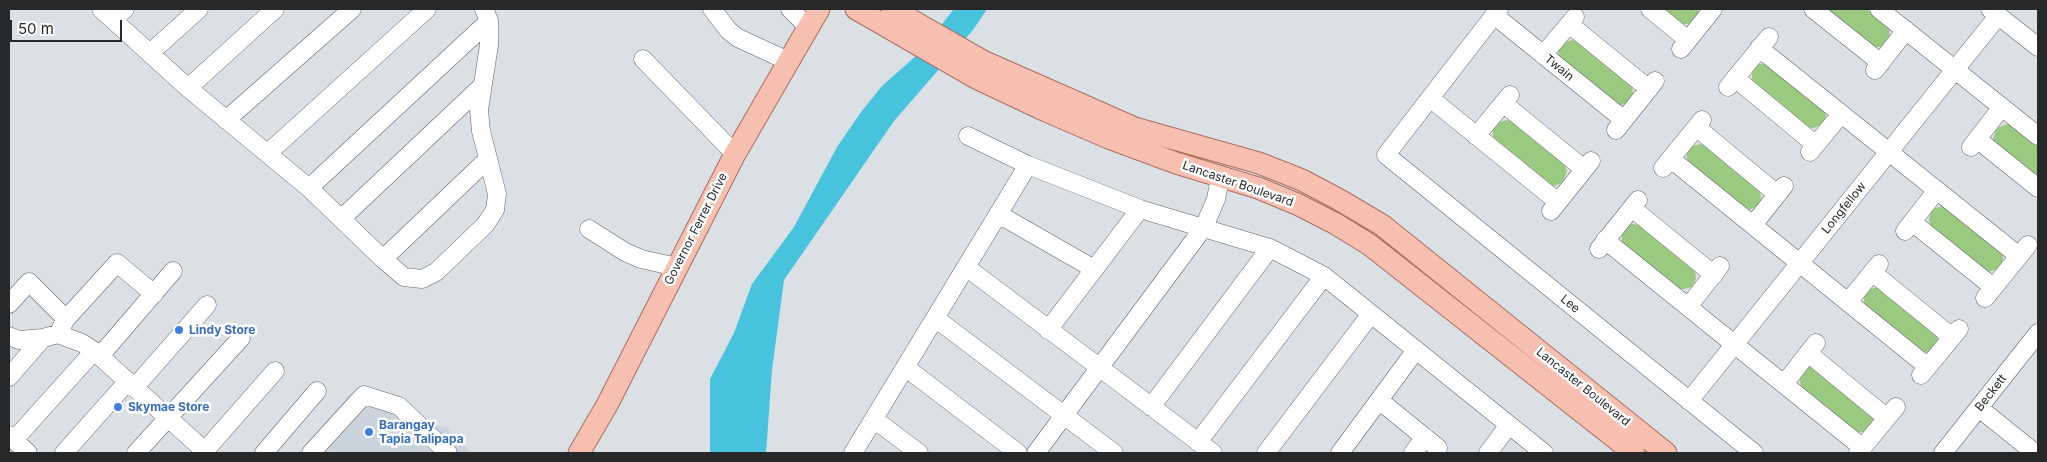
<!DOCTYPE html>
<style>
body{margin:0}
#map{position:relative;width:2047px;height:462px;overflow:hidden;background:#dbe0e5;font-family:Inter,sans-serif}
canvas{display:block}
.frame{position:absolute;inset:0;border:10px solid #26282a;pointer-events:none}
.scale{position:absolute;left:10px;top:20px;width:112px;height:22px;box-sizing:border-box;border:2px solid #26282a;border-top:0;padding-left:6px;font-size:15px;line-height:18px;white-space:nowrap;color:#26282a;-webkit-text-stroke:4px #fff;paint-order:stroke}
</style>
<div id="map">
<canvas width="2047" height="462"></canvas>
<div class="frame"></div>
<div class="scale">50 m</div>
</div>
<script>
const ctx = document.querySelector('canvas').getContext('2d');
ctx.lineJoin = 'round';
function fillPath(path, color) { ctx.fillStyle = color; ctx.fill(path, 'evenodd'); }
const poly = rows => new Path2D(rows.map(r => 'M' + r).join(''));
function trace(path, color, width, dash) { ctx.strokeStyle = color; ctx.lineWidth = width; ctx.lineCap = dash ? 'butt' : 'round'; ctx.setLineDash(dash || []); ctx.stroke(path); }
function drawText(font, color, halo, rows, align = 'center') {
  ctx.font = font + ' Inter,sans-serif'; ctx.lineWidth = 5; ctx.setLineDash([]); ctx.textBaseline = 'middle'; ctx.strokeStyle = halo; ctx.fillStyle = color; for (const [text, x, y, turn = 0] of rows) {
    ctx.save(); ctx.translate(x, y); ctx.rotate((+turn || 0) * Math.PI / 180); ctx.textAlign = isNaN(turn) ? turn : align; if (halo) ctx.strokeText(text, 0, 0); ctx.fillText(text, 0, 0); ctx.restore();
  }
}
fillPath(poly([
 [351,393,423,423,447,427,472,453,298,453]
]), '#cad4de');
fillPath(poly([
 [1660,9,1698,9,1698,14,1690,24,1681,24],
 [1824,9,1867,9,1887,24,1889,28,1890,37,1882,47,1874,47],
 [1573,40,1578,41,1632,86,1633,95,1628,102,1620,106,1616,105,1559,58,1558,49,1564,42],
 [1766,63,1825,109,1826,117,1821,125,1813,128,1809,128,1752,81,1752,72,1754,68,1757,65],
 [1507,120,1512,121,1564,163,1567,171,1563,182,1555,186,1550,186,1493,139,1493,130,1495,125,1499,122],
 [2008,124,2038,146,2038,181,1994,145,1993,139,1996,130,1999,127],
 [1701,144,1706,145,1760,190,1761,199,1757,206,1749,210,1744,209,1687,162,1687,153,1689,149,1692,146],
 [1944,206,2003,253,2003,261,1999,269,1987,272,1932,229,1929,220,1931,212,1935,208],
 [1632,224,1641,225,1695,270,1696,279,1692,287,1679,290,1622,243,1622,234,1628,226],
 [1878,287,1937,334,1938,342,1930,352,1921,353,1864,306,1864,297,1866,293,1870,289],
 [1809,367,1814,367,1874,418,1874,422,1866,432,1857,432,1802,390,1799,377,1805,369]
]), '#9aca80');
fillPath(poly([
 [954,9,987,9,973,30,894,121,784,280,772,370,766,453,710,453,710,379,734,333,752,284,794,227,837,147,861,112,882,86,918,54]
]), '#47c3de');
const minor = poly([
 [101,9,188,88,309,188,383,259,404,277,422,279,436,272,485,225,495,210,497,194,481,131,479,110,489,45,489,21,484,9],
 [712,9,729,31,738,38,788,61],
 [790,9,808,27],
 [1499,9,1386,155,1754,453],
 [1650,9,1688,40],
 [1813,9,1881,63],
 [1879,9,2038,136],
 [1990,9,2038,47],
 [1494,15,1624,120],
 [113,19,125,9],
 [1569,24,1649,89],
 [1759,48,2019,256],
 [1681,49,1713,9],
 [150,53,199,9],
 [1543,55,1575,17],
 [643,59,735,154],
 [1875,70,1906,30],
 [1735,78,1816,145],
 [1728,87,1769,37],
 [188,88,275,9],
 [1430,98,1558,202],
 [1503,103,1584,169],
 [226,120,352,9],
 [1696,127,1777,194],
 [1616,130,1655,81],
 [968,136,1028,165,1140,209,1270,248,1324,276,1544,453],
 [1476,136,1510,95],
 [1977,139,2038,188],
 [1971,147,2002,107],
 [1810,152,1841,114],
 [268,153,427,9],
 [1671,159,1928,367],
 [1663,168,1702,120],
 [309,188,489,21],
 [1632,208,1714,275],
 [1551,211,1591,161],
 [998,214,1094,269],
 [341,219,482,86],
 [1912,222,1993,287],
 [1753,225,1784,186],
 [589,229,625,252,641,259,677,267],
 [1905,231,1937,190],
 [1605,240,1863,448],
 [1599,249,1638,200],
 [383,259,488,159],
 [966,267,1213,453],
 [1872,272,1952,337],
 [1985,298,2028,245],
 [1848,302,1879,264],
 [9,304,29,282,66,319,61,328],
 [1688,307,1720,266],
 [935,318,1114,453],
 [66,319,117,263,154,294],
 [1048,330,1140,209],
 [9,336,19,340,43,338,58,334,82,343,94,351,207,453],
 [1808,353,1887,418],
 [100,356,173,271],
 [905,367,1018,453],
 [1921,375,1959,329],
 [9,377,43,338],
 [1784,384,1816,343],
 [135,387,207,305],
 [1380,401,1438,448],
 [1689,401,1998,16],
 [1151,407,1270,248],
 [1979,408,2035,453],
 [874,419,919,453],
 [9,435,28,453],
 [14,440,94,351],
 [1198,442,1324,276],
 [64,453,128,381],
 [136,453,241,338],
 [203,453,275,371],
 [264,453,317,391],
 [311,453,364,395,399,406,448,453],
 [853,453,1028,165],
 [1036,453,1204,227,1216,199,1220,178],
 [1266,453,1371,314],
 [1340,453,1416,350],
 [1413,453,1425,437],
 [1488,453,1509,425],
 [1858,453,1896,407],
 [1943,453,2038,333]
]);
const major = poly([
 [856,9,976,78,1046,111,1111,139,1176,163,1258,188,1297,204,1336,224,1370,245,1634,453],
 [892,9,983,61,1135,128,1259,163,1302,180,1338,199,1382,225,1666,453],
 [579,453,607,405,735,154,819,9]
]);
trace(minor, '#606469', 19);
trace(major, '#ab6e5f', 23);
trace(minor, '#fff', 18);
trace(major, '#f7bfb0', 21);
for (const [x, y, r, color] of [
 [179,330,5,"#3f7fe0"],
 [118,407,5,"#3f7fe0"],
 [369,432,5,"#3f7fe0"]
]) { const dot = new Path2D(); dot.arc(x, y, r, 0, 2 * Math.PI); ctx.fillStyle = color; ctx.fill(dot); trace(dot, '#fff', 2); }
drawText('12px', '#26282a', '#fff', [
 ["Twain",1559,68,39],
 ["Lancaster Boulevard",1238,184,19],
 ["Longfellow",1844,208,-51],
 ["Governor Ferrer Drive",696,229,-63],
 ["Lee",1570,304,39],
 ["Lancaster Boulevard",1583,387,39],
 ["Beckett",1991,393,-52]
]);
drawText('bold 12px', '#366cbe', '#fff', [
 ["Lindy Store",189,330],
 ["Skymae Store",128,407],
 ["Barangay",379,425],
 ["Tapia Talipapa",379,439]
], 'left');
</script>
